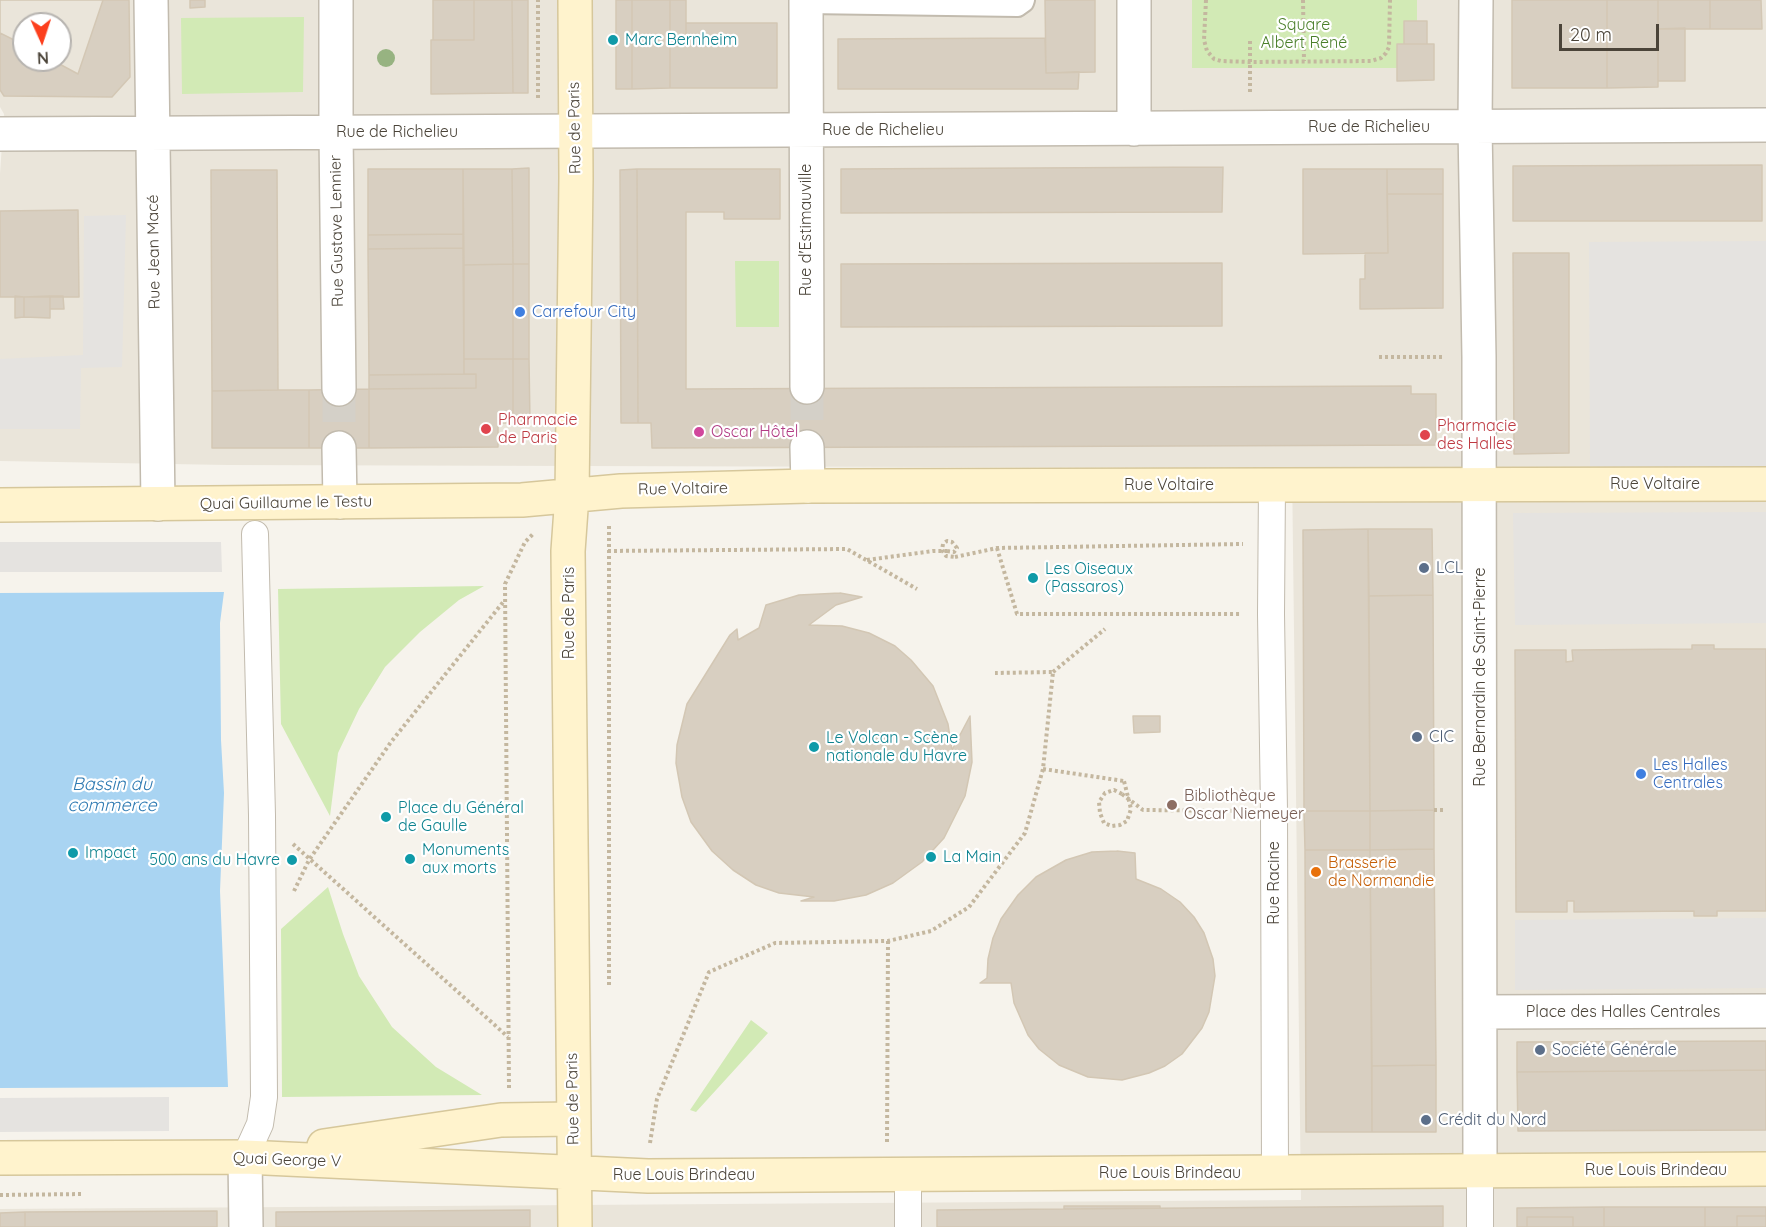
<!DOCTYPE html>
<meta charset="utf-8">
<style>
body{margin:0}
#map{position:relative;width:1766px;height:1227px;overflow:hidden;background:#f6f3ec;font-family:Quicksand,sans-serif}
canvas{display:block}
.north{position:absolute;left:12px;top:12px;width:60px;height:60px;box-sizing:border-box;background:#fff;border:2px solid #b7b4b0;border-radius:50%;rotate:177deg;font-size:16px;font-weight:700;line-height:24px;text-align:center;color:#4b4439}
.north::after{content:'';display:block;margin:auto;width:21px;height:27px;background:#fc3f1d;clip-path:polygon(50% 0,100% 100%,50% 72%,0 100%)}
.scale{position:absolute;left:1559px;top:24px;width:100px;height:27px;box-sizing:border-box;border:3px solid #4b4439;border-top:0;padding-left:8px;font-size:18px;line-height:21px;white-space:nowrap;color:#4b4439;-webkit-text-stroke:4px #fff;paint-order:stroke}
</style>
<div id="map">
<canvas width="1766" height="1227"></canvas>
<div class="north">N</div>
<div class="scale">20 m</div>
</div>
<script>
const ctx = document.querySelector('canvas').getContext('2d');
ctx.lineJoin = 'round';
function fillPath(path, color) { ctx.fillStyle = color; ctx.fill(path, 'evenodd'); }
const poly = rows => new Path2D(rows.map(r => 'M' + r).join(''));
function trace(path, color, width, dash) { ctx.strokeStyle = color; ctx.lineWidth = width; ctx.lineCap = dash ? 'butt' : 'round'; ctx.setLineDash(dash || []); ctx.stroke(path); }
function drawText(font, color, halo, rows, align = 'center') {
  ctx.font = font + ' Quicksand,sans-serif'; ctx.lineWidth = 4.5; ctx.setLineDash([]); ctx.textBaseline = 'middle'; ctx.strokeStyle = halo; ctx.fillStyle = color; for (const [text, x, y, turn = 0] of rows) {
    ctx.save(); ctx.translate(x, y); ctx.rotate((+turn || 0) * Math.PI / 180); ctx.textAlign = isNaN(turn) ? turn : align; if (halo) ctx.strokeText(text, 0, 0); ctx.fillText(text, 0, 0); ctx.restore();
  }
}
fillPath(poly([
 [0,0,1766,0,1766,1227,0,1227,0,1209,1301,1200,1292,468,228,465,0,461,0,174,4,114,0,107],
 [24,24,60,24,60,60,24,60]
]), '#eae5da');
fillPath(poly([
 [1192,0,1417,0,1417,68,1192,68],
 [304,17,303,92,182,94,181,18],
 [735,261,779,261,779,327,736,327],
 [484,586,459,600,420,632,385,667,359,709,338,753,330,816,281,724,278,589],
 [328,887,343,934,359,976,392,1027,436,1067,482,1095,282,1097,281,929],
 [751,1020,768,1033,696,1112,690,1110]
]), '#d2eab5');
fillPath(poly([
 [126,215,122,367,81,368,80,429,0,429,0,359,83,355,84,216],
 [1766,241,1766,467,1590,468,1589,242],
 [1766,512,1766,623,1515,625,1513,513],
 [0,542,221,542,222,572,0,572],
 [1766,918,1766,988,1515,990,1515,920],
 [169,1097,169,1131,0,1132,0,1098]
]), '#e5e3e0');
fillPath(poly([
 [224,592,220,623,221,740,224,793,220,891,228,1087,0,1088,0,593]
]), '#a9d4f2');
const building = poly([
 [0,0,129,0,130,77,112,97,4,96,0,90,0,0],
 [24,24,60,24,60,60,24,60,24,24],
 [0,0,103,0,78,74,52,60,60,60,60,24,24,24,24,45,0,33,0,0],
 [190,0,205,0,205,7,190,8,190,0],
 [433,0,474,0,474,40,433,40,433,0],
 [474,0,512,0,513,93,431,94,431,40,474,40,474,0],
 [512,0,528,0,528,93,513,93,512,0],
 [616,0,632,0,632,89,616,89,616,0],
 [632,0,670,0,670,88,632,89,632,0],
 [670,0,686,0,686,43,670,43,670,0],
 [1045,0,1095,0,1095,72,1046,73,1045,0],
 [1512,0,1607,0,1607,88,1512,88,1512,0],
 [1607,0,1658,0,1658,87,1607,88,1607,0],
 [1658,0,1710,0,1710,29,1658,29,1658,0],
 [1710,0,1761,0,1762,29,1710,29,1710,0],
 [1404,21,1427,21,1427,44,1404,44,1404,21],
 [686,23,777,23,777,88,670,88,670,43,686,43,686,23],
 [1685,28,1685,81,1658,81,1658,29,1685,28],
 [1045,38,1046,73,1079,72,1078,89,838,89,838,39,1045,38],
 [1397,44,1434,44,1434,80,1397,81,1397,44],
 [1762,165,1762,221,1513,221,1513,166,1762,165],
 [1223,167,1222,212,841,213,841,169,1223,167],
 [529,168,529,264,513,264,512,169,529,168],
 [368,169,463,169,463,234,368,235,368,169],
 [463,169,512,169,513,264,464,265,463,169],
 [637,169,780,169,780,219,724,219,724,212,686,212,686,389,1411,386,1411,394,1436,394,1436,445,652,448,651,423,638,423,637,169],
 [637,169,638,423,621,423,620,170,637,169],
 [1303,169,1387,169,1388,253,1303,254,1303,169],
 [1387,169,1443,169,1443,194,1387,194,1387,169],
 [211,170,277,170,278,390,212,391,211,170],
 [1387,194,1443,194,1443,308,1360,309,1360,279,1365,279,1365,253,1388,253,1387,194],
 [78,210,79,297,0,297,0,211,78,210],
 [463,234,463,248,368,249,368,235,463,234],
 [463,248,464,374,369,375,368,249,463,248],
 [1513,253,1569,253,1569,453,1514,454,1513,253],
 [1222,263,1222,326,841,327,841,264,1222,263],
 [513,264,529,264,529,359,513,359,513,264],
 [513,264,513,359,464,359,464,265,513,264],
 [15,296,24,297,24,317,15,318,15,296],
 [50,296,63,296,64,309,50,309,50,296],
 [50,296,50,318,24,317,24,297,50,296],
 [464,359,513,359,513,423,498,423,498,447,369,448,369,389,476,388,476,374,464,374,464,359],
 [513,359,529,359,530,423,513,423,513,359],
 [476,374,476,388,369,389,369,375,476,374],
 [369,389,369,448,309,448,309,390,369,389],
 [278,390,309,390,309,448,212,448,212,391,278,390],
 [1368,529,1432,529,1433,595,1369,596,1368,529],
 [1368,529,1370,811,1304,811,1303,530,1368,529],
 [840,593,862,597,836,605,809,625,842,626,869,633,895,646,911,660,933,686,948,724,952,750,970,716,972,762,965,796,944,838,922,862,893,883,866,895,834,901,801,901,814,897,779,893,756,885,733,870,712,851,691,822,682,797,676,763,677,745,687,704,730,635,737,629,738,640,759,628,766,605,799,595,840,593],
 [1433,595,1434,810,1370,811,1369,596,1433,595],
 [1692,645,1714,645,1714,649,1766,649,1766,911,1717,911,1717,916,1694,916,1694,911,1574,912,1574,901,1567,901,1567,912,1516,912,1515,650,1566,650,1566,662,1573,661,1572,650,1692,649,1692,645],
 [1133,716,1160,716,1160,732,1134,733,1133,716],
 [1434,810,1434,849,1370,850,1370,811,1434,810],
 [1304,811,1370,811,1370,850,1305,850,1304,811],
 [1434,849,1436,1065,1372,1066,1370,850,1434,849],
 [1305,850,1370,850,1372,1132,1306,1132,1305,850],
 [1117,851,1135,853,1136,879,1161,889,1180,902,1194,917,1204,933,1213,959,1215,976,1209,1012,1202,1028,1182,1054,1165,1066,1149,1073,1122,1080,1088,1077,1059,1065,1039,1049,1028,1035,1014,1003,1011,983,980,983,987,978,988,959,993,938,1001,919,1018,895,1036,877,1066,860,1092,852,1117,851],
 [1766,1041,1766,1070,1517,1072,1517,1042,1766,1041],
 [1436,1065,1436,1132,1372,1132,1372,1066,1436,1065],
 [1766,1070,1766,1130,1518,1131,1517,1072,1766,1070],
 [1064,1206,1160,1206,1160,1208,1064,1209,1064,1206],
 [1443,1206,1443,1227,937,1227,937,1210,1443,1206],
 [1604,1207,1604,1227,1573,1227,1573,1217,1527,1217,1527,1227,1517,1227,1517,1208,1604,1207],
 [1604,1207,1705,1207,1705,1227,1604,1227,1604,1207],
 [1705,1207,1766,1207,1766,1216,1737,1216,1737,1227,1705,1227,1705,1207],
 [530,1210,530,1227,276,1227,276,1212,530,1210],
 [217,1211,217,1227,25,1227,25,1212,217,1211],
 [25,1212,25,1227,0,1227,0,1213,25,1212],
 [1737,1216,1766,1216,1766,1227,1737,1227,1737,1216],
 [1527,1217,1573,1217,1573,1227,1527,1227,1527,1217]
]);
fillPath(building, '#d8cfc1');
trace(building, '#d3c7b4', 1.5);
trace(poly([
 [807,387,807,447],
 [339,389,339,448]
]), '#d4d0c8', 33, [33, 16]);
const service = poly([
 [806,5,1018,8,1025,3,1026,0]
]);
const pedestrian = poly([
 [1272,484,1271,614,1274,811,1275,1173],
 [245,1157,260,1124,264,1097,262,815,255,534],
 [908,1227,908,1175],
 [1480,1227,1480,1171]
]);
const minor = poly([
 [151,0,158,504],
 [336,0,336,132,339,389],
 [806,0,807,387],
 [1476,0,1475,127,1479,357,1480,1171],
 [1134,129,1134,0],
 [0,134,1766,125],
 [807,447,808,486],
 [339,448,340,502],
 [1480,1012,1766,1011],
 [245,1157,246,1227]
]);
const secondary = poly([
 [575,0,576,178,572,495,568,551,575,1227],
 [0,505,522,500,621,491,808,486,1766,484],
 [324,1146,501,1120,573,1119],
 [0,1158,245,1157,648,1176,1766,1169]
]);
trace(service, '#c2bbae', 20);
trace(pedestrian, '#c2bbae', 28);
trace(minor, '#c2bbae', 36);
trace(secondary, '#d6c79b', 36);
trace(poly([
 [1206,0,1204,40,1207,51,1214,59,1221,61,1250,62,1371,61,1381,58,1386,53,1389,47,1390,0],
 [1303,0,1304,61],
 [1250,41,1250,94],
 [538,98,538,0],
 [1379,357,1445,357],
 [609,526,609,987],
 [997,548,1017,614,1241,614],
 [608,551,847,549,917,589],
 [955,557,997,548,1243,544],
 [867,560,933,551,947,551],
 [1053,672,1105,629],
 [1043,769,1124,781],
 [1122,794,1143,810,1244,811],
 [1434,810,1446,810],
 [293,844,508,1037],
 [294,891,309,860,391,742,504,601],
 [509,1088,505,584,525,542,533,534],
 [887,1142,888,941],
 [650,1143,657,1099,709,972,775,943,888,941,931,931,969,907,1025,833,1043,769,1053,672,995,673],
 [0,1195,83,1194]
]), '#c4b79f', 4, [3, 3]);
trace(service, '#fff', 16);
trace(pedestrian, '#fff', 26);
trace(minor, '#fff', 33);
trace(secondary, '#fff3cd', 33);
trace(poly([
 [947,551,954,552,957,548,952,542,947,541,943,544,942,550,946,556,955,557],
 [1122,794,1114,790,1105,793,1099,802,1100,813,1104,823,1112,826,1120,825,1127,821,1131,809,1124,781]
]), '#c4b79f', 4, [3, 3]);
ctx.fillStyle = '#97b381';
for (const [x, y] of [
 [386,58]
]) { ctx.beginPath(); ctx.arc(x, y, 9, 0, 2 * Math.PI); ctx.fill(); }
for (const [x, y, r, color] of [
 [613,40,6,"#0f9aa8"],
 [520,312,6,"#3f7fe0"],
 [486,429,6,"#e0444e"],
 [699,432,6,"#d1479c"],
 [1425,435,6,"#e0444e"],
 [1424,568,6,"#5c6f8a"],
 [1033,578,6,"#0f9aa8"],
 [1417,737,6,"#5c6f8a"],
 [814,747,6,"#0f9aa8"],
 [1641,774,6,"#3f7fe0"],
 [1172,805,6,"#8d6e63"],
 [386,817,6,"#0f9aa8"],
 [73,853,6,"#0f9aa8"],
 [931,857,6,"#0f9aa8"],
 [410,859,6,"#0f9aa8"],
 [292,860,6,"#0f9aa8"],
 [1316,872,6,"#e8710a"],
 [1540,1050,6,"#5c6f8a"],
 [1426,1120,6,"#5c6f8a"]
]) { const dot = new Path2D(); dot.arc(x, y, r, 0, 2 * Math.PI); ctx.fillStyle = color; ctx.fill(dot); trace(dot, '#fff', 2); }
drawText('16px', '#4a7f2a', '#fff', [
 ["Square",1304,25],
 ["Albert René",1304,43]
]);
drawText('16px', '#0d838f', '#fff', [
 ["Marc Bernheim",625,40],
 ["Les Oiseaux",1045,569],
 ["(Passaros)",1045,587],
 ["Le Volcan - Scène",826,738],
 ["nationale du Havre",826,756],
 ["Place du Général",398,808],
 ["de Gaulle",398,826],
 ["Monuments",422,850],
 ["aux morts",422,868],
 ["Impact",85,853],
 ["La Main",943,857],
 ["500 ans du Havre",280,860,"right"]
], 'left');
drawText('16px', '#4b4439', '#fff', [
 ["Rue de Richelieu",1369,127],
 ["Rue de Paris",575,128,-91],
 ["Rue de Richelieu",883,130],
 ["Rue de Richelieu",397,132],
 ["Rue d'Estimauville",806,230,-90],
 ["Rue Gustave Lennier",337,231,-91],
 ["Rue Jean Macé",154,252,-91],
 ["Rue Voltaire",1655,484],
 ["Rue Voltaire",1169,485],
 ["Rue Voltaire",683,489,-1],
 ["Quai Guillaume le Testu",286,503,-1],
 ["Rue de Paris",569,613,-90],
 ["Rue Bernardin de Saint-Pierre",1480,677,-90],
 ["Rue Racine",1274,883,-90],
 ["Place des Halles Centrales",1623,1012],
 ["Rue de Paris",573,1099,-91],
 ["Quai George V",287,1160,2],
 ["Rue Louis Brindeau",1656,1170],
 ["Rue Louis Brindeau",1170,1173],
 ["Rue Louis Brindeau",684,1175]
]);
drawText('16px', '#366cbe', '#fff', [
 ["Carrefour City",532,312],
 ["Les Halles",1653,765],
 ["Centrales",1653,783]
], 'left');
drawText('16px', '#be3a42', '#fff', [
 ["Pharmacie",498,420],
 ["de Paris",498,438],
 ["Pharmacie",1437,426],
 ["des Halles",1437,444]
], 'left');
drawText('16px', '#b23c85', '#fff', [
 ["Oscar Hôtel",711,432]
], 'left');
drawText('16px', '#4e5e75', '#fff', [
 ["LCL",1436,568],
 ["CIC",1429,737],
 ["Société Générale",1552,1050],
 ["Crédit du Nord",1438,1120]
], 'left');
drawText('16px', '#785e54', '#fff', [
 ["Bibliothèque",1184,796],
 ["Oscar Niemeyer",1184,814]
], 'left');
drawText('16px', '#c56008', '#fff', [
 ["Brasserie",1328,863],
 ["de Normandie",1328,881]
], 'left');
drawText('italic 18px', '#2e7ab2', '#fff', [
 ["Bassin du",112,785],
 ["commerce",112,806]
]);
</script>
